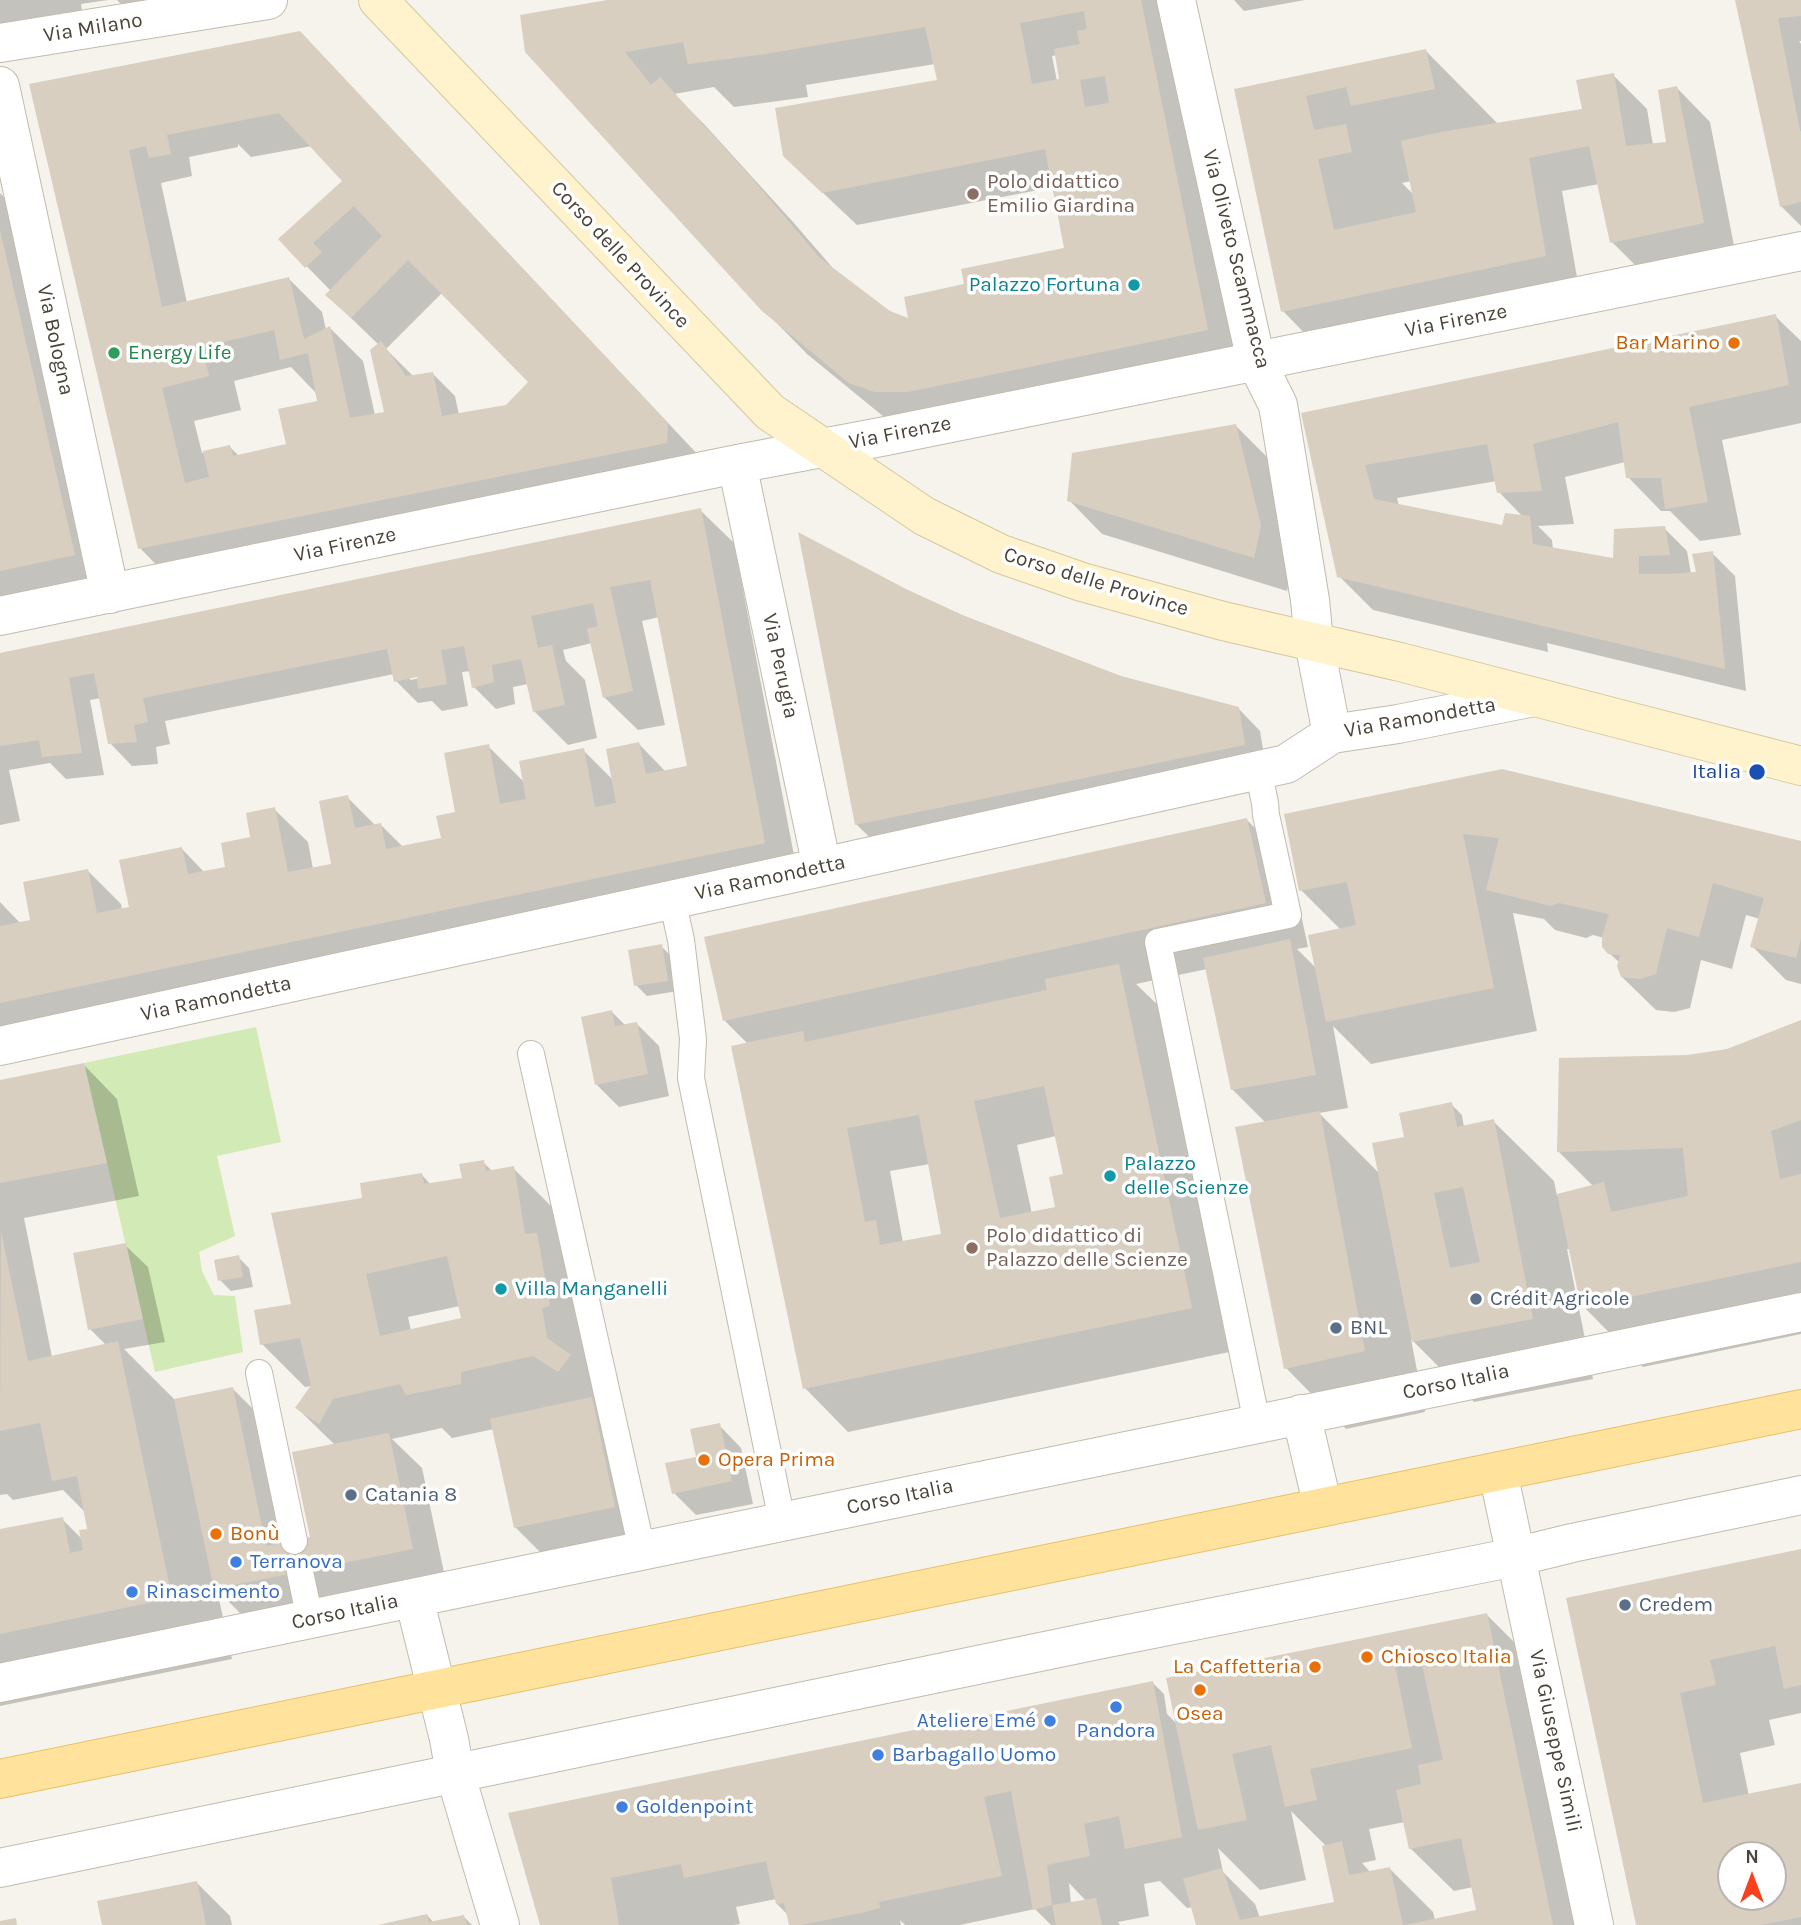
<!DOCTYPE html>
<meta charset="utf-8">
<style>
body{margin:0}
#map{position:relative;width:1801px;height:1925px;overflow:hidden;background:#f6f3ec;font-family:Karla,sans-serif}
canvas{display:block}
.north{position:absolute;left:1717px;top:1841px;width:70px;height:70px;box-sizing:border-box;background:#fff;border:2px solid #b7b4b0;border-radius:50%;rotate:0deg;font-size:19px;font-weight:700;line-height:28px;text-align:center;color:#4b4439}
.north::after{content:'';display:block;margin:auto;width:24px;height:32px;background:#fc3f1d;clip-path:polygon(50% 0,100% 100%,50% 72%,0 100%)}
</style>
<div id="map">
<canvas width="1801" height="1925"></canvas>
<div class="north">N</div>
</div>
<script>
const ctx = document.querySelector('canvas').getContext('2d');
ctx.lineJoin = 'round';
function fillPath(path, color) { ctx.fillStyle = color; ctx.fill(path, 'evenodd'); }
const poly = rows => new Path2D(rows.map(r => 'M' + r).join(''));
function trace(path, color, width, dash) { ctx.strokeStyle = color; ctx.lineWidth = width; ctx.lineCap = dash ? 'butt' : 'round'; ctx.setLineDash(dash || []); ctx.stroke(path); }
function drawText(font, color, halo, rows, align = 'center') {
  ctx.font = font + ' Karla,sans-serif'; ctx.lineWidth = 7; ctx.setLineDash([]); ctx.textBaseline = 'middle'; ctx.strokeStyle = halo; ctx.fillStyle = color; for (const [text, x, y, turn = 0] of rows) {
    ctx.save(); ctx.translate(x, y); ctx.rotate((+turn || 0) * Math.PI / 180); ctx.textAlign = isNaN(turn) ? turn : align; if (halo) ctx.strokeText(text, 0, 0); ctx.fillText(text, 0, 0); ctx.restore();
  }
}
fillPath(poly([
 [256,1027,281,1142,217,1156,235,1236,199,1252,202,1271,214,1295,235,1296,243,1352,155,1372,84,1063]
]), '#d2eab5');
fillPath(poly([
 [0,0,108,0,81,4,83,18,0,31],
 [117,0,251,0,138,21],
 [616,0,1167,0,1251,373,895,426,807,354,763,309,527,51],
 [1057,55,1061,80,1057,81,1052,56],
 [935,64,939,81,819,189,857,225,1054,187,1066,249,967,285,910,321,889,313,838,274,793,222,703,123,674,94,714,87,734,107,808,97,806,85],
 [1234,0,1305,0,1244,11],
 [1737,0,1801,0,1801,41,1799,41,1801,44,1801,226,1781,206],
 [1426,51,1499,125,1584,111,1613,75,1647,109,1653,145,1668,144,1677,88,1710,122,1736,256,1645,275,1612,242,1599,184,1562,191,1579,289,1316,345,1283,311,1236,90],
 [1411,181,1414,195,1402,183],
 [333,67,701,458,173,582,140,548,31,86],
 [238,144,251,157,312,146,345,181,281,240,331,291,327,295,379,345,387,413,375,415,363,361,330,328,326,330,322,312,289,279,187,303,161,183,192,176,189,157,238,147],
 [442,293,530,382,507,406,459,415,455,396,433,374,414,377,386,349],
 [291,367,315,392,320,402,288,446,239,456,230,447,202,453,194,421,241,410,234,381],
 [0,193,12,205,107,588,0,605],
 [1775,316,1801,341,1801,423,1722,440,1741,535,1700,541,1670,511,1661,511,1628,477,1625,462,1565,477,1574,524,1538,526,1552,540,1553,549,1614,560,1664,528,1687,551,1691,574,1698,574,1712,553,1735,576,1746,691,1547,643,1548,652,1373,610,1339,576,1303,414],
 [1497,481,1499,492,1523,517,1504,528,1399,506,1397,498],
 [1236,426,1269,459,1294,561,1287,591,1102,534,1069,500],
 [700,510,734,543,798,876,0,1055,0,902,21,924,32,921,88,871,121,904,122,910,131,908,182,849,205,873,228,869,274,809,308,842,313,869,333,865,347,797,376,826,381,825,403,847,443,840,457,814,488,746,524,782,583,750,613,780,639,744,666,772,689,767,659,617,642,621,665,725,638,730,604,697,592,643,563,650,566,661,585,680,597,738,568,745,534,711,528,684,513,687,515,704,496,709,474,687,471,671,462,672,468,706,442,711,432,701,418,703,396,681,394,674,165,721,170,744,156,747,158,764,132,766,110,743,101,698,90,700,104,775,66,779,50,763,9,770,20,821,0,825,0,655],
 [410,677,426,677,410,680],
 [936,605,1135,682,1238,708,1260,731,1266,767,890,857,856,824],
 [1286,815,1801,844,1801,984,1786,980,1752,946,1760,919,1746,915,1732,969,1701,960,1690,1008,1674,1012,1656,1010,1622,977,1620,963,1609,953,1604,938,1593,935,1586,938,1555,930,1544,919,1513,913,1537,1031,1371,1064,1333,1026,1348,1108,1319,1113,1380,1174,1406,1138,1451,1104,1462,1115,1464,1127,1493,1121,1554,1181,1557,1196,1594,1187,1558,1151,1687,1057,1728,1050,1801,1021,1801,1334,1643,1367,1583,1306,1570,1249,1567,1249,1593,1379,1474,1402,1411,1339,1425,1412,1346,1429,1286,1368,1266,1123,1232,1089,1207,969,1136,984,1162,1009,1234,1351,848,1432,805,1388,748,1044,724,1020,1247,820,1290,864,1308,947,1297,949,1317,969,1341,930,1301,890],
 [1056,1136,1065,1175,1057,1208,1032,1214,1017,1145],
 [930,1164,943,1236,903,1243,890,1171],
 [661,946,672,957,678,991,647,996,636,985],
 [612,1012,626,1026,637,1024,659,1046,669,1096,619,1107,596,1084],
 [84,1065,117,1099,139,1196,24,1218,52,1357,106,1345,90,1329,125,1245,148,1267,165,1342,124,1349,175,1400,233,1389,266,1422,291,1543,312,1539,335,1445,297,1408,312,1386,305,1387,262,1344,293,1305,364,1199,422,1175,431,1185,464,1179,483,1162,493,1172,513,1168,557,1212,589,1375,613,1400,648,1540,549,1561,515,1527,494,1429,452,1438,442,1428,392,1439,422,1468,446,1582,249,1622,217,1590,232,1659,0,1706,0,1531,62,1519,83,1540,89,1530,86,1513,63,1490,13,1500,7,1494,0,1495,0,1082],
 [460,1306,463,1319,411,1331,408,1317],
 [238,1257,249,1268,253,1287,231,1291,220,1280],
 [719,1425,741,1448,753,1504,696,1515,674,1493],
 [1801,1550,1801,1713,1769,1720,1775,1745,1740,1753,1749,1796,1801,1785,1801,1925,1638,1925,1568,1599],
 [1731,1855,1773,1855,1773,1897,1731,1897],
 [1487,1615,1547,1675,1586,1925,1197,1925,1193,1907,1187,1908,1160,1881,1144,1884,1149,1916,1118,1922,1120,1925,1051,1925,1035,1909,960,1925,905,1925,900,1920,901,1925,790,1925,788,1915,777,1904,776,1899,736,1907,740,1924,734,1925,541,1925,510,1814,1153,1683,1164,1694,1167,1714,1177,1724],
 [1291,1811,1326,1846,1337,1908,1260,1918,1255,1904,1223,1872,1218,1848,1260,1890,1306,1880],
 [1405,1822,1410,1848,1454,1891,1473,1887,1478,1911,1435,1920,1433,1912,1390,1869,1371,1873,1362,1863,1376,1860,1369,1829],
 [1069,1883,1087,1902,1071,1904],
 [197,1883,230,1916,232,1925,103,1925],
 [427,1915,434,1923,464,1917,472,1925,380,1925]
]), '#0003');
fillPath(poly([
 [607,0,1141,0,1208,330,908,392,875,392,849,383,762,311,525,52,520,15],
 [1084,11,1087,29,1077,31,1080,44,1054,49,1059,79,1032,84,1020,23],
 [925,27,937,80,775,108,783,156,822,193,1045,149,1064,248,961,269,964,284,904,297,908,318,890,311,820,258,750,176,660,77,651,85,625,52,683,42,688,64,765,54],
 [1105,76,1109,103,1085,107,1080,80],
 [1735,0,1801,0,1801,16,1778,18,1800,131,1801,131,1801,202,1780,207],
 [300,31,668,423,667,443,138,549,29,84],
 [279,113,342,181,278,239,305,268,322,252,313,243,354,206,382,236,325,295,351,318,408,260,528,382,506,405,442,416,433,372,406,376,381,341,370,350,384,412,350,418,330,326,304,339,289,277,162,307,129,150,146,146,149,158,171,154,167,135],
 [274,330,280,360,308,353,317,401,278,409,286,444,233,456,230,445,203,451,209,477,185,483,162,388,209,376,202,347],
 [1426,49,1435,89,1351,106,1346,87,1306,96,1314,130,1346,124,1352,152,1318,159,1334,230,1416,212,1401,141,1441,132,1582,109,1576,80,1614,73,1626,146,1666,142,1658,90,1677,86,1704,223,1610,243,1589,146,1529,158,1546,256,1281,312,1234,89],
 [0,230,75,555,0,571],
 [1776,314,1789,385,1689,407,1708,502,1665,509,1661,478,1626,478,1618,422,1533,444,1542,491,1497,493,1487,444,1365,465,1374,499,1502,525,1505,513,1530,516,1533,544,1613,558,1614,529,1665,526,1670,555,1639,556,1639,574,1670,574,1696,572,1692,554,1713,551,1725,669,1337,577,1301,413],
 [1236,424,1261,526,1254,558,1067,501,1072,453],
 [701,508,765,843,0,1003,0,926,30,920,23,882,88,869,97,913,129,907,119,860,182,847,188,874,225,867,221,843,250,837,246,813,275,807,288,872,331,864,319,801,348,795,355,828,381,823,386,849,441,838,436,816,455,812,444,753,489,744,500,804,526,799,519,761,584,748,595,807,616,803,606,749,639,742,646,774,687,766,650,580,610,587,633,691,603,698,587,629,598,626,593,603,531,616,538,648,552,645,565,705,533,712,521,659,492,665,494,682,472,688,464,646,441,650,447,684,418,689,417,677,394,682,387,649,143,698,148,722,134,725,137,742,108,744,94,673,69,678,82,753,42,757,39,740,0,746,0,653],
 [798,532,906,589,967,617,1121,676,1239,707,1245,745,855,825],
 [1502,769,1801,841,1801,939,1796,958,1750,947,1764,898,1713,883,1699,937,1667,928,1656,974,1640,979,1621,977,1617,966,1620,955,1608,954,1602,947,1602,937,1609,914,1559,903,1551,906,1486,890,1499,838,1463,834,1494,988,1326,1022,1308,935,1356,925,1347,882,1299,891,1284,814],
 [1247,818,1266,903,723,1021,704,937],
 [1290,939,1316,1075,1231,1090,1203,958],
 [662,944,668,981,634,986,628,950],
 [1119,964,1192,1308,803,1389,731,1046,803,1031,805,1042,1047,990,1045,979],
 [1044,1086,1063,1174,1049,1177,1055,1207,1000,1218,974,1101],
 [919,1115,941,1234,880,1245,876,1220,865,1222,847,1128],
 [612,1010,615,1026,637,1022,648,1074,595,1085,581,1017],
 [1801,1020,1801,1120,1771,1131,1780,1179,1801,1174,1801,1262,1581,1307,1557,1194,1604,1182,1611,1212,1688,1196,1683,1148,1557,1152,1559,1058,1687,1055,1727,1049],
 [84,1063,107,1163,0,1183,0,1080],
 [1452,1102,1457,1127,1494,1119,1533,1319,1412,1342,1372,1143,1404,1137,1399,1113],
 [1463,1187,1480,1262,1450,1268,1434,1193],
 [1320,1111,1365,1351,1284,1369,1235,1127],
 [484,1160,486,1171,514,1166,525,1234,537,1233,550,1306,542,1308,547,1338,571,1355,558,1372,533,1356,461,1372,461,1384,406,1395,400,1384,333,1399,319,1424,295,1408,311,1385,300,1338,260,1345,254,1310,291,1304,271,1213,362,1198,360,1183,422,1173,424,1184,462,1178,459,1164],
 [447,1256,461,1318,380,1336,366,1274],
 [1,1232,28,1361,118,1341,172,1598,0,1634,0,1529,63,1517,70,1553,83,1550,79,1530,87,1529,77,1476,52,1481,40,1423,0,1431],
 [126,1243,143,1319,88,1330,73,1253],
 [239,1255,243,1277,218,1281,214,1260],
 [233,1387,266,1546,310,1537,292,1452,389,1433,413,1549,214,1589,174,1399],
 [592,1397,615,1507,514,1528,490,1419],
 [720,1423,732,1481,672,1494,665,1463,696,1457,690,1429],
 [1801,1549,1801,1685,1784,1689,1775,1646,1710,1660,1716,1685,1680,1693,1703,1803,1801,1783,1801,1917,1760,1925,1636,1925,1566,1598],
 [1731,1855,1773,1855,1773,1897,1731,1897],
 [1487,1613,1553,1925,1405,1925,1476,1910,1461,1838,1409,1849,1396,1790,1421,1784,1418,1765,1443,1760,1421,1660,1395,1666,1412,1748,1310,1769,1317,1800,1285,1807,1271,1745,1232,1754,1247,1820,1198,1830,1166,1678],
 [1153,1681,1182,1837,1125,1849,1119,1816,1084,1824,1090,1856,1047,1865,1052,1905,1033,1910,1011,1791,984,1797,1002,1876,879,1902,880,1908,861,1913,801,1925,789,1925,784,1903,776,1904,766,1861,684,1878,681,1864,611,1878,619,1925,540,1925,508,1813],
 [1342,1841,1349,1875,1390,1867,1403,1925,1196,1925,1183,1879,1222,1868,1240,1920,1334,1902,1322,1846],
 [197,1881,206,1925,102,1925,97,1901],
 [1096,1898,1102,1925,1056,1925,1052,1905],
 [427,1914,429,1922,464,1915,467,1925,378,1925],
 [16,1918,17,1925,0,1925,0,1921]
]), '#d8cfc1');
const lane = poly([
 [672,899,681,940,693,1039,691,1078,782,1521],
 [531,1054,642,1550],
 [259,1373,294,1541],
 [1257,1423,1158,942,1288,915,1266,815,1265,803,1258,770],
 [300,1572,310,1619]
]);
const street = poly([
 [1176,0,1256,361,1278,405,1310,600,1314,642,1332,734],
 [0,43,268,0],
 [0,86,110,594],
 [737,464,822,867],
 [0,616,737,464,886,436,1801,251],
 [0,1046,822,867,1286,764,1332,734,1398,724,1534,697],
 [1301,1414,1323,1507],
 [1498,1472,1594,1925],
 [414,1598,449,1739,455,1773,500,1925],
 [0,1683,1801,1312],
 [0,1868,1093,1641,1515,1557,1572,1543,1801,1495]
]);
const secondary = poly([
 [378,0,770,412,924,516,1001,554,1082,582,1223,621,1400,662,1801,766]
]);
const primary = poly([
 [0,1779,1801,1409]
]);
trace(lane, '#c2bbae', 28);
trace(street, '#c2bbae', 40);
trace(secondary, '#d6c79b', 40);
trace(primary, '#e6c16a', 40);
trace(lane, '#fff', 26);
trace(street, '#fff', 38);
trace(secondary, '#fff3cd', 38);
trace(primary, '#ffe39c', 38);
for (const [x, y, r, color] of [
 [973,194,7,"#8d6e63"],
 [1134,285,7,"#0f9aa8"],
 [1734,343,7,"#e8710a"],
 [114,353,7,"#2e9e5b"],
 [1757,772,9,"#1a4fb4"],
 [1110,1176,7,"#0f9aa8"],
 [972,1248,7,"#8d6e63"],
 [501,1289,7,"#0f9aa8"],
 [1476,1299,7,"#5c6f8a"],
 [1336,1328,7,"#5c6f8a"],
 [704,1460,7,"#e8710a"],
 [351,1495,7,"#5c6f8a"],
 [216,1534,7,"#e8710a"],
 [236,1562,7,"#3f7fe0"],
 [132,1592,7,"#3f7fe0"],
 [1625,1605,7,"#5c6f8a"],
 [1367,1657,7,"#e8710a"],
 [1315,1667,7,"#e8710a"],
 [1200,1690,7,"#e8710a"],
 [1116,1707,7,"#3f7fe0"],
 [1050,1721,7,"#3f7fe0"],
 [878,1755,7,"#3f7fe0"],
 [622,1807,7,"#3f7fe0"]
]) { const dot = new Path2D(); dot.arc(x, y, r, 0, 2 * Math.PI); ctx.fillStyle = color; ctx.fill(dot); trace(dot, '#fff', 2.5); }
drawText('21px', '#4b4439', '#fff', [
 ["Via Milano",93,28,-9],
 ["Corso delle Province",620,255,47],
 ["Via Oliveto Scammacca",1236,259,76],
 ["Via Firenze",1456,321,-11],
 ["Via Bologna",55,340,78],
 ["Via Firenze",900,433,-11],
 ["Via Firenze",345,545,-12],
 ["Corso delle Province",1096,582,17],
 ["Via Perugia",780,666,78],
 ["Via Ramondetta",1420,718,-10],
 ["Via Ramondetta",770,878,-12],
 ["Via Ramondetta",216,999,-12],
 ["Corso Italia",1456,1382,-12],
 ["Corso Italia",900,1497,-12],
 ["Corso Italia",345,1612,-12],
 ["Via Giuseppe Simili",1555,1741,78]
]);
drawText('21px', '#785e54', '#fff', [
 ["Polo didattico",987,182],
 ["Emilio Giardina",987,206],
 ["Polo didattico di",986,1236],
 ["Palazzo delle Scienze",986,1260]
], 'left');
drawText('21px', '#0d838f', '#fff', [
 ["Palazzo Fortuna",1120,285,"right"],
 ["Palazzo",1124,1164],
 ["delle Scienze",1124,1188],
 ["Villa Manganelli",515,1289]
], 'left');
drawText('21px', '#c56008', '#fff', [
 ["Bar Marino",1720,343,"right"],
 ["Opera Prima",718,1460],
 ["Bonù",230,1534],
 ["Chiosco Italia",1381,1657],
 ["La Caffetteria",1301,1667,"right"],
 ["Osea",1200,1714,"center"]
], 'left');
drawText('21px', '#27864d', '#fff', [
 ["Energy Life",128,353]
], 'left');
drawText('21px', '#164399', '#fff', [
 ["Italia",1741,772]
], 'right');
drawText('21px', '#4e5e75', '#fff', [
 ["Crédit Agricole",1490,1299],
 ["BNL",1350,1328],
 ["Catania 8",365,1495],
 ["Credem",1639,1605]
], 'left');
drawText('21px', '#366cbe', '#fff', [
 ["Terranova",250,1562],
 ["Rinascimento",146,1592],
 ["Ateliere Emé",1036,1721,"right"],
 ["Pandora",1116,1731,"center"],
 ["Barbagallo Uomo",892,1755],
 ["Goldenpoint",636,1807]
], 'left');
</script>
